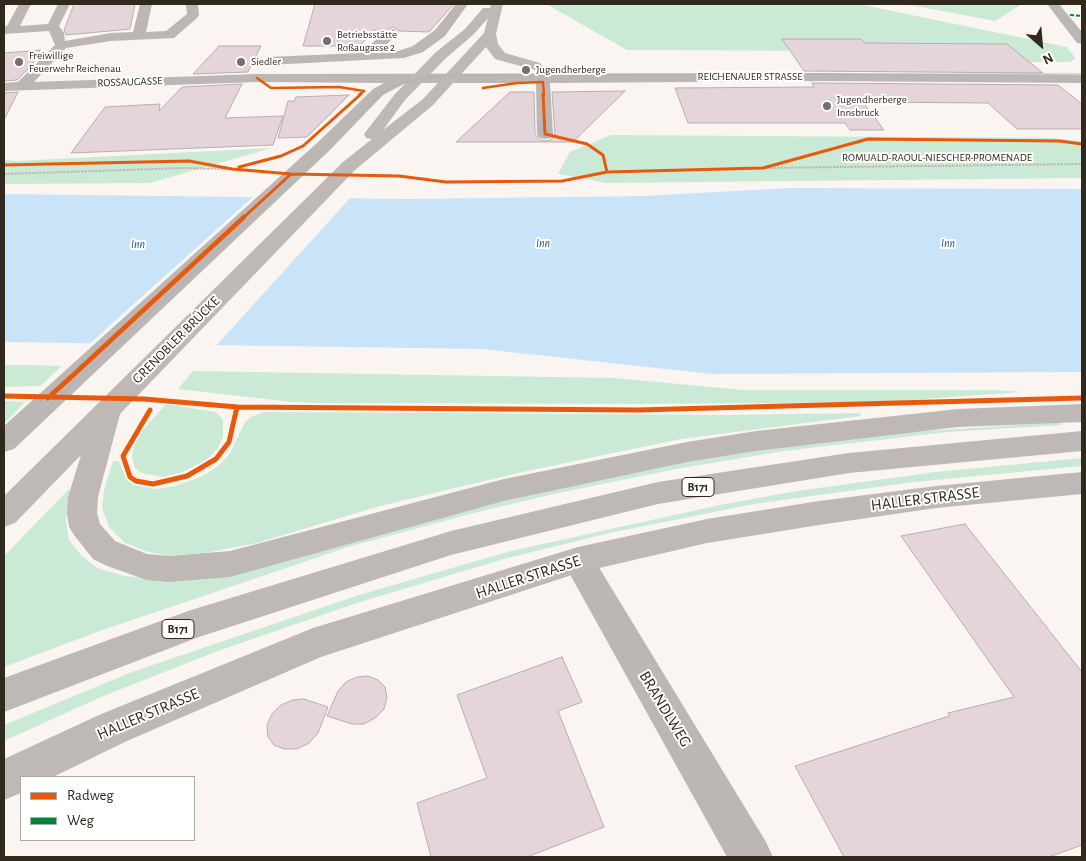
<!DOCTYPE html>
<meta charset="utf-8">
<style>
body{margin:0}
#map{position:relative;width:1086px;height:861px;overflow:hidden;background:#faf5f0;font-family:"Alegreya Sans",sans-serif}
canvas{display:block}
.frame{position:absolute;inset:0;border:5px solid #31281e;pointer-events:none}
.legend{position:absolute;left:20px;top:776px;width:175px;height:65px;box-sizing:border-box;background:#fff;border:1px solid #ada9a5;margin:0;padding:6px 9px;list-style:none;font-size:15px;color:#31281e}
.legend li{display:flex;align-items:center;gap:10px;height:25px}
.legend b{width:25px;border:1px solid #ada9a5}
.north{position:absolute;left:1016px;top:20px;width:50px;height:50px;-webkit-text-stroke:4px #fff;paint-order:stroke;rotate:153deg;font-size:14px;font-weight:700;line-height:20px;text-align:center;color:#31281e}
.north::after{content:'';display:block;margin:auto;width:18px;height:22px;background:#31281e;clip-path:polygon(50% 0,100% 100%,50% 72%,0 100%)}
</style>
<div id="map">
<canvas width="1086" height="861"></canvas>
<div class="frame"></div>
<ul class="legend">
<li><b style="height:6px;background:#e8590c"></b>Radweg</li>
<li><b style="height:6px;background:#00873e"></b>Weg</li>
</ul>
<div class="north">N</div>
</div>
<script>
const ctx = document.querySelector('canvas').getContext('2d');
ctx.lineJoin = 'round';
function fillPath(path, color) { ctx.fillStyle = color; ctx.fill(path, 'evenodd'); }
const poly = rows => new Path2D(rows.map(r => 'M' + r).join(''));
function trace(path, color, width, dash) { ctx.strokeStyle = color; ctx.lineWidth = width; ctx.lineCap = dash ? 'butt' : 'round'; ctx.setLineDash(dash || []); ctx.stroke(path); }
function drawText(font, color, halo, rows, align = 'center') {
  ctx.font = font + ' "Alegreya Sans",sans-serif'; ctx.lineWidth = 4; ctx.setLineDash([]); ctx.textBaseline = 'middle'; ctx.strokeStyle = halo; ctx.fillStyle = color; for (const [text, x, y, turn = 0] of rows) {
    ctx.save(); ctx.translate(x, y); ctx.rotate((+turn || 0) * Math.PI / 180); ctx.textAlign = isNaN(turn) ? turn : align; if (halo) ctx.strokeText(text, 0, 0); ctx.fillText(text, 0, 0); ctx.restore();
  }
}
fillPath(poly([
 [546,4,858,4,1067,47,1076,59,1069,62,884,62,872,51,627,50],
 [905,4,1022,4,995,21],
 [611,135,1052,138,1082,141,1082,178,606,183,558,174,570,152],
 [272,148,150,183,4,184,4,160,16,161],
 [4,365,28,365,62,366,40,386,4,387],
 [193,371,614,378,743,390,998,390,1021,392,898,401,785,403,643,404,318,403,292,402,178,389],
 [4,401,25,402,4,424],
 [166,404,216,412,223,420,223,437,218,448,208,458,193,467,180,473,162,477,142,473,135,468,132,456,134,446,142,431],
 [264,412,722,415,860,413,861,416,681,439,527,471,380,506,257,543,205,553,167,556,145,551,125,543,109,527,102,508,104,490,113,461,119,461,126,479,133,485,157,489,175,486,200,477,217,467,229,455,245,422,251,417],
 [1060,422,1062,425,948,432,784,451,676,469,549,495,474,513,348,547,97,632,4,667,4,556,69,489,70,490,66,521,69,540,81,555,97,568,125,576,161,580,398,528,525,496,680,463,766,449,896,433],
 [1082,458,1082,466,914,482,754,504,605,534,504,559,357,603,215,652,101,697,4,741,4,725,132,672,362,594,511,551,724,504,797,491,935,472]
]), '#cbead6');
fillPath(poly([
 [790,188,1082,189,1082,372,712,374,482,349,4,342,4,194,407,199,643,196]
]), '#c9e4f9');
fillPath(poly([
 [256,194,352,196,214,348,87,346]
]), '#faf5f0');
const building = poly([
 [74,4,135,4,130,29,66,35,64,30,74,4],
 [315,4,454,4,429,32,399,31,393,27,385,30,374,30,360,46,303,46,315,4],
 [782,39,861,39,865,43,1007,44,1043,73,804,71,782,39],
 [219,46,261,46,248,72,193,74,219,46],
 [40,50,32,65,17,80,4,81,4,53,40,50],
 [812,83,1058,85,1082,104,1082,129,1017,129,988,103,863,102,884,130,850,130,845,123,688,123,675,88,814,87,812,83],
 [242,84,225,118,283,116,273,145,71,153,105,107,160,104,159,111,182,87,242,84],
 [625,91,573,142,456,142,510,92,534,92,535,134,539,140,545,141,551,140,555,134,552,92,625,91],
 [18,92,4,120,4,93,18,92],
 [349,95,307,137,278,138,288,101,294,101,296,97,349,95],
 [965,524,1082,672,1082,845,1049,857,844,857,795,766,949,716,948,713,1014,697,901,536,965,524],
 [562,657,582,702,558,711,604,827,527,857,431,857,417,803,487,778,457,695,562,657],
 [368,676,378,680,385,687,387,698,384,709,375,718,364,724,352,724,327,716,338,691,346,682,357,677,368,676],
 [304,699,328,707,318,733,309,743,297,749,284,749,274,745,268,737,267,725,272,714,281,705,293,700,304,699]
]);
fillPath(building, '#e5d5db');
trace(building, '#b6aeaf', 1);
trace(poly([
 [763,168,1082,164],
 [4,174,185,168,232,169]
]), '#bdb9b5', 2, [2.5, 1]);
fillPath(poly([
 [19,4,31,4,20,26,48,24,58,4,70,4,59,26,64,33,65,41,111,33,133,32,140,4,152,4,146,32,166,31,187,14,186,4,198,4,199,15,197,18,174,38,111,41,66,48,34,82,257,74,823,73,1082,75,1082,83,823,81,550,83,553,134,551,138,545,139,539,138,537,134,536,83,406,83,383,95,330,150,14,449,4,452,4,426,318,142,373,89,384,83,257,82,4,91,4,83,18,82,55,45,49,31,4,34,4,26,7,26,19,4],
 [456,4,468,4,445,36,423,52,404,58,268,65,261,61,268,57,360,53,388,30,393,29,399,33,378,52,398,51,413,46,435,30,456,4],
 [1047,4,1059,4,1082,32,1082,44,1077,43,1047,4],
 [578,547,589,551,766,842,773,857,727,857,562,560,567,551,578,547]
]), '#bcb7b5');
fillPath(poly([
 [491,4,503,4,496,34,498,44,505,53,540,63,542,66,540,69,535,70,495,59,486,47,433,105,355,170,120,414,98,497,97,513,100,524,115,541,147,554,169,556,230,551,504,479,687,442,756,431,958,409,1082,404,1082,422,958,427,756,451,687,462,504,501,230,577,169,582,147,580,107,566,93,559,74,535,69,527,67,513,68,497,81,455,15,523,4,527,4,496,343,162,372,139,366,138,364,134,395,94,436,52,465,29,483,8,490,8,491,4],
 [488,18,484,33,423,99,383,130,405,100,446,58,473,35,488,18],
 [1082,431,1082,451,849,473,658,504,451,555,199,637,4,712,4,678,191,610,451,531,658,482,849,453,1082,431],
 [1082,472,1082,494,936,508,819,525,707,543,578,573,321,657,127,741,53,777,21,777,21,793,4,800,4,759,99,715,313,628,578,547,707,519,819,501,936,486,1082,472]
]), '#beb9b6');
trace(poly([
 [4,435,256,203],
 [4,448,290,183,379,96,388,89,403,83,427,77,459,75,1082,74]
]), '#b5b1af', 1);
trace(poly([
 [1070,15,1082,16]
]), '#00873e', 2, [4, 2]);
trace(poly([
 [257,78,271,88,339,87,364,91],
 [483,88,517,83,543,82,544,95],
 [359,95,364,91]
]), '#e8590c', 2.5);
trace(poly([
 [543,94,545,134,587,144,603,155,607,172],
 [4,165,189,161,232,169,291,174,399,176,446,182,562,181,607,172,763,168,868,139,1059,141,1082,144],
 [239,167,281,156,303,146,361,94],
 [243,218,291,174]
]), '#e8590c', 3);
trace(poly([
 [69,379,244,217]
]), '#e8590c', 4.5);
trace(poly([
 [4,396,144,399,237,407,638,410,1082,398],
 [48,398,70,378],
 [150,410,123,456,130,477,136,481,153,484,187,476,216,459,229,442,237,407]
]), '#e8590c', 5);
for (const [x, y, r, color] of [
 [327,41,5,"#777068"],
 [19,62,5,"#777068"],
 [241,62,5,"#777068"],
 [526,70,5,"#777068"],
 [827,106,5,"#777068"]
]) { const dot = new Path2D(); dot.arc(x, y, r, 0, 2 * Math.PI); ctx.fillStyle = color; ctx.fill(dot); trace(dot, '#fff', 2); }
drawText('11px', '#31281e', '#fff', [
 ["Betriebsstätte",337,35],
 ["Roßaugasse 2",337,48],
 ["Freiwillige",29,56],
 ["Feuerwehr Reichenau",29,69],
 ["Siedler",251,62],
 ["Jugendherberge",536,70],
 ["Jugendherberge",837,100],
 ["Innsbruck",837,113]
], 'left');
drawText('11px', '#31281e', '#fff', [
 ["REICHENAUER STRASSE",750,77],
 ["ROSSAUGASSE",130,82,-2],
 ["ROMUALD-RAOUL-NIESCHER-PROMENADE",937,158]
]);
drawText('italic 12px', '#24567a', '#fff', [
 ["Inn",543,243],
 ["Inn",948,243],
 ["Inn",138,244]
]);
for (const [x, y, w] of [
 [698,487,32],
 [178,629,32]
]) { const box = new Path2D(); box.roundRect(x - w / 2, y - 9.5, w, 19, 4); ctx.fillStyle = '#fff'; ctx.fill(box); trace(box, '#31281e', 1); }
drawText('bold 12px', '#31281e', null, [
 ["B171",698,487],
 ["B171",178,629]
]);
drawText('14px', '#31281e', '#fff', [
 ["GRENOBLER BRÜCKE",176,340,-45]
]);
drawText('16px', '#31281e', '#fff', [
 ["HALLER STRASSE",925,499,-7],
 ["HALLER STRASSE",528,577,-18],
 ["BRANDLWEG",665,709,59],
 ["HALLER STRASSE",148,714,-23]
]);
</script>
